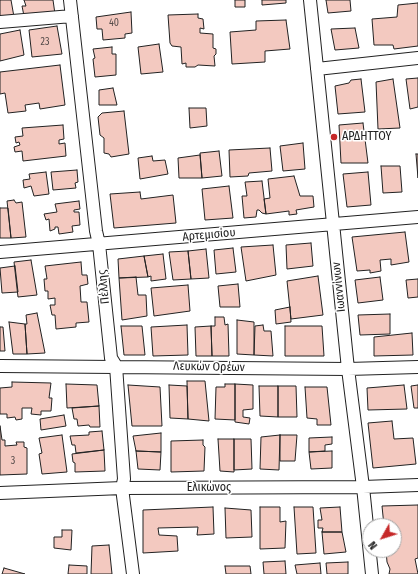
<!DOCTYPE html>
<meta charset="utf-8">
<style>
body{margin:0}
#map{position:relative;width:418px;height:574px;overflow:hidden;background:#fff;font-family:"Fira Sans Condensed",sans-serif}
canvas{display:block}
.north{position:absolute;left:362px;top:518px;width:40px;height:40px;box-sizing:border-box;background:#fff;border:1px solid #a7a7a7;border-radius:50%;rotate:231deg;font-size:11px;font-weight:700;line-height:16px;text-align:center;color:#222}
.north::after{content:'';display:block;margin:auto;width:14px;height:18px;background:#c62828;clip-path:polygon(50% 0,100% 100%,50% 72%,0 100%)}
</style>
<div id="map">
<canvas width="418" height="574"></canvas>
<div class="north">N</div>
</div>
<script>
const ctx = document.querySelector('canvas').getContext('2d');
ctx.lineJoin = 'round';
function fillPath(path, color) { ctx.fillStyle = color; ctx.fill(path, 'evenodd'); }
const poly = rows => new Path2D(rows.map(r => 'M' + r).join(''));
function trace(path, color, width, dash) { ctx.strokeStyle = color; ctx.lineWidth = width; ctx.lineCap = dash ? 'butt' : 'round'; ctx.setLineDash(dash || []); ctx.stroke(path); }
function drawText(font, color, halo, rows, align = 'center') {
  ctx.font = font + ' "Fira Sans Condensed",sans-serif'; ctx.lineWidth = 3; ctx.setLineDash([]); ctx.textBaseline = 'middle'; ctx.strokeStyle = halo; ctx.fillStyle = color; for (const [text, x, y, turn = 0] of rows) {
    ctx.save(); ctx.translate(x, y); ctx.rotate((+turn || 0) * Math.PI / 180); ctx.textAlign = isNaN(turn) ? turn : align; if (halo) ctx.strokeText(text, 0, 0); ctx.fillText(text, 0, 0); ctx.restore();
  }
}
const building = poly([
 [0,0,11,0,14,17,0,19,0,0],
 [24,0,53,0,55,14,24,16,22,6,26,6,24,0],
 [235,0,245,0,245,7,235,7,235,0],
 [262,0,286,0,286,3,262,5,262,0],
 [326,0,350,0,351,11,328,13,326,0],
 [418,3,418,46,394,49,393,45,374,45,372,19,397,17,398,5,418,3],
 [131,12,132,33,125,34,125,38,103,40,102,29,97,29,96,17,131,12],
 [198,14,198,18,203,19,204,29,200,28,200,33,213,34,213,48,216,49,216,54,214,56,215,66,198,65,195,67,186,67,186,63,182,64,181,47,172,46,170,43,168,15,198,14],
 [286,20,290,49,265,51,265,62,232,64,230,32,256,30,256,21,286,20],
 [57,26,62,54,32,57,29,30,57,26],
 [355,28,359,48,335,50,331,29,355,28],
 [20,30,24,55,0,61,0,34,20,30],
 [159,44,163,72,141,74,138,47,159,44],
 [112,47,112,54,116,54,116,75,95,77,93,59,95,58,93,49,112,47],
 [60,65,65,105,40,109,39,103,25,105,26,111,8,113,5,93,0,94,0,72,60,65],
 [418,78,418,107,410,109,406,79,418,78],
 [361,79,365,112,338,114,335,86,349,83,351,80,361,79],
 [393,79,400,128,378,129,376,82,393,79],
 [113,88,117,105,99,105,99,90,113,88],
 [189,108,206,108,207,126,190,128,189,108],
 [124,111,129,154,111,157,109,154,104,153,104,138,100,135,98,117,102,113,124,111],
 [363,123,368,163,341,163,339,125,363,123],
 [63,125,64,139,59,140,59,144,65,143,66,156,23,161,22,151,15,152,14,147,20,145,19,142,16,143,15,137,23,136,22,128,63,125],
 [303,143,305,169,283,171,280,146,303,143],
 [270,148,272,171,249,173,248,176,230,177,229,150,270,148],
 [219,151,222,176,202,178,200,153,219,151],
 [416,154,418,154,418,178,416,154],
 [200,155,202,178,179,178,178,158,200,155],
 [152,156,153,161,165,160,168,174,140,179,138,158,152,156],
 [381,166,400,166,402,192,383,193,381,166],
 [77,170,78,182,75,183,76,188,53,190,51,172,77,170],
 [46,172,49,194,34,196,31,186,24,188,23,180,30,179,29,174,46,172],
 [368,172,371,205,347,207,343,174,368,172],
 [294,176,300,196,313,196,314,207,296,210,297,214,289,215,289,211,266,214,264,199,270,198,268,179,294,176],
 [262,181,266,214,262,213,259,210,257,210,256,217,244,218,242,196,247,196,245,182,262,181],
 [229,186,233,218,205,220,202,189,229,186],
 [140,192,141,199,173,195,176,223,114,228,110,194,140,192],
 [14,200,16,203,22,202,26,237,11,238,7,201,14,200],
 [79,201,80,209,74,210,74,212,79,212,80,225,72,226,73,232,59,234,58,227,55,227,55,229,50,231,49,219,46,220,44,214,57,212,55,204,79,201],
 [0,208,8,208,11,238,0,238,0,208],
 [405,232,409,262,391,265,391,259,380,260,381,271,370,273,370,270,357,271,352,237,405,232],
 [311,243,313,266,287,269,286,245,311,243],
 [273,245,276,275,246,281,241,247,273,245],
 [233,248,236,272,216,274,214,250,233,248],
 [206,249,209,278,191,279,188,251,206,249],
 [188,251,191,279,173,280,169,252,188,251],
 [163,254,166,279,151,281,151,276,148,277,144,256,163,254],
 [144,256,148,277,119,278,118,259,144,256],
 [31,260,37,295,18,297,14,262,31,260],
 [81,262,82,275,87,275,88,284,80,286,81,302,87,302,89,322,76,323,76,327,56,329,55,315,52,315,50,305,55,305,55,298,48,299,48,291,45,291,44,279,47,279,45,266,81,262],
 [15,266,18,292,2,293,0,268,15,266],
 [318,276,323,315,291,319,287,281,318,276],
 [136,277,138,295,146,295,147,316,122,320,119,278,136,277],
 [380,277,383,300,358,303,355,280,380,277],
 [418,279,418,297,408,298,406,280,418,279],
 [238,284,240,307,220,307,218,286,238,284],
 [188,285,190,311,154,316,151,288,188,285],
 [290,307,291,322,276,324,275,310,290,307],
 [37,313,45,353,27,354,25,324,27,324,26,315,37,313],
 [390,314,390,334,360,335,358,315,390,314],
 [215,317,224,317,225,325,228,324,229,356,212,356,211,326,215,326,215,317],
 [237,320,254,322,254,355,237,354,237,320],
 [9,322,25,324,27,354,13,354,9,322],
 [187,325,188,355,153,356,151,327,187,325],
 [263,325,264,331,271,331,273,356,254,355,255,326,263,325],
 [121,326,142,326,145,355,124,355,121,326],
 [211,326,212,356,196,356,195,327,211,326],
 [285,326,322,326,324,356,285,356,285,326],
 [0,327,3,327,5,351,0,351,0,327],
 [412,333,413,355,374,356,374,337,412,333],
 [187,381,205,381,209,421,188,419,187,381],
 [12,382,51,383,49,398,52,398,51,411,41,411,41,415,31,414,32,408,22,408,22,419,16,420,15,417,7,418,7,414,0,414,0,388,12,387,12,382],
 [66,384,97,385,99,406,67,408,66,384],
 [225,384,235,384,235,420,215,419,216,387,225,387,225,384],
 [235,384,253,385,253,409,243,410,243,417,250,418,249,424,235,422,235,384],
 [128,385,160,387,162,426,132,426,128,385],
 [169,385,187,386,188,419,170,418,169,385],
 [404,385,407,409,368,410,367,388,404,385],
 [418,385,418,408,414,408,411,386,418,385],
 [259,386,278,386,278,417,260,416,259,386],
 [278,386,296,386,297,417,278,417,278,386],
 [305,387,327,387,331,425,317,425,317,419,307,418,305,387],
 [99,406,100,427,90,427,89,425,78,426,77,419,74,419,72,408,99,406],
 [64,415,66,426,41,430,40,419,64,415],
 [392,421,394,439,413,438,416,464,373,468,368,423,392,421],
 [0,426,2,440,5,440,5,446,17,445,16,442,24,442,24,447,27,448,27,474,0,475,0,426],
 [102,431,104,450,76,453,75,445,72,445,70,436,89,435,89,432,102,431],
 [161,433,161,452,136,451,133,436,161,433],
 [62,435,67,472,42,474,39,454,42,453,39,438,62,435],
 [280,435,297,435,295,461,280,461,280,435],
 [280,435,279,470,260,469,261,437,280,435],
 [332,437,332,444,325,445,325,451,309,452,309,438,332,437],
 [218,439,234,439,234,472,220,471,218,439],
 [234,439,251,439,252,469,234,470,234,439],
 [203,440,203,445,205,447,204,471,171,472,171,441,203,440],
 [104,450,105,471,75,472,75,463,73,462,72,454,104,450],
 [136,451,161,452,160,470,138,469,136,451],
 [332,451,332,468,311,469,309,452,332,451],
 [418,505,418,558,415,559,418,574,389,574,390,569,387,562,386,550,394,550,394,526,384,526,382,506,418,505],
 [213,507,214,534,197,535,198,527,158,528,159,535,177,536,178,551,143,553,143,510,213,507],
 [260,507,280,507,280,522,286,521,285,548,260,549,260,507],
 [294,507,313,507,316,553,297,554,294,507],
 [340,507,342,532,322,532,323,528,318,528,318,520,322,520,320,508,340,507],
 [225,508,251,510,252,537,226,538,225,508],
 [62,530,72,530,71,550,54,548,54,537,62,537,62,530],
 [322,532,342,532,346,552,324,554,322,532],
 [109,545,112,574,91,574,92,546,109,545],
 [285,561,286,574,264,574,263,562,285,561],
 [348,562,348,574,327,574,326,563,348,562],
 [320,563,321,574,297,574,295,565,320,563],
 [69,565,87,566,87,574,68,574,69,565],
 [225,566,250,566,251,574,226,574,225,566],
 [4,568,25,574,2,574,4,568]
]);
fillPath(building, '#f3c9c0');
trace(building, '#222', 1);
const minor = poly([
 [70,0,96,231,99,244,111,358,116,366,124,479,122,488,133,574],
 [310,0,348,369,363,487,372,574],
 [0,22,72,16],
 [317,69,418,58],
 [0,252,418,217],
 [0,366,348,369,418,367],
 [0,493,122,488,363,487,418,485]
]);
trace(minor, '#222', 14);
trace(minor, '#fff', 12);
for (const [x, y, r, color] of [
 [334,137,4,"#c62828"]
]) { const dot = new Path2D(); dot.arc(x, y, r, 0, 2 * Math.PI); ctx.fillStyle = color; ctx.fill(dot); trace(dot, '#fff', 1.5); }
drawText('10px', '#564c4a', null, [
 ["40",114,23],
 ["23",45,42],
 ["3",13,461]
]);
drawText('12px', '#222', '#fff', [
 ["ΑΡΔΗΤΤΟΥ",342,137]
], 'left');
drawText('12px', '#222', '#fff', [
 ["Αρτεμισίου",209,235,-5],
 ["Πέλλης",104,287,-96],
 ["Ιωαννίνων",339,287,-96],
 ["Λευκών Ορέων",209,367,1],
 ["Ελικώνος",209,488]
]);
</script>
